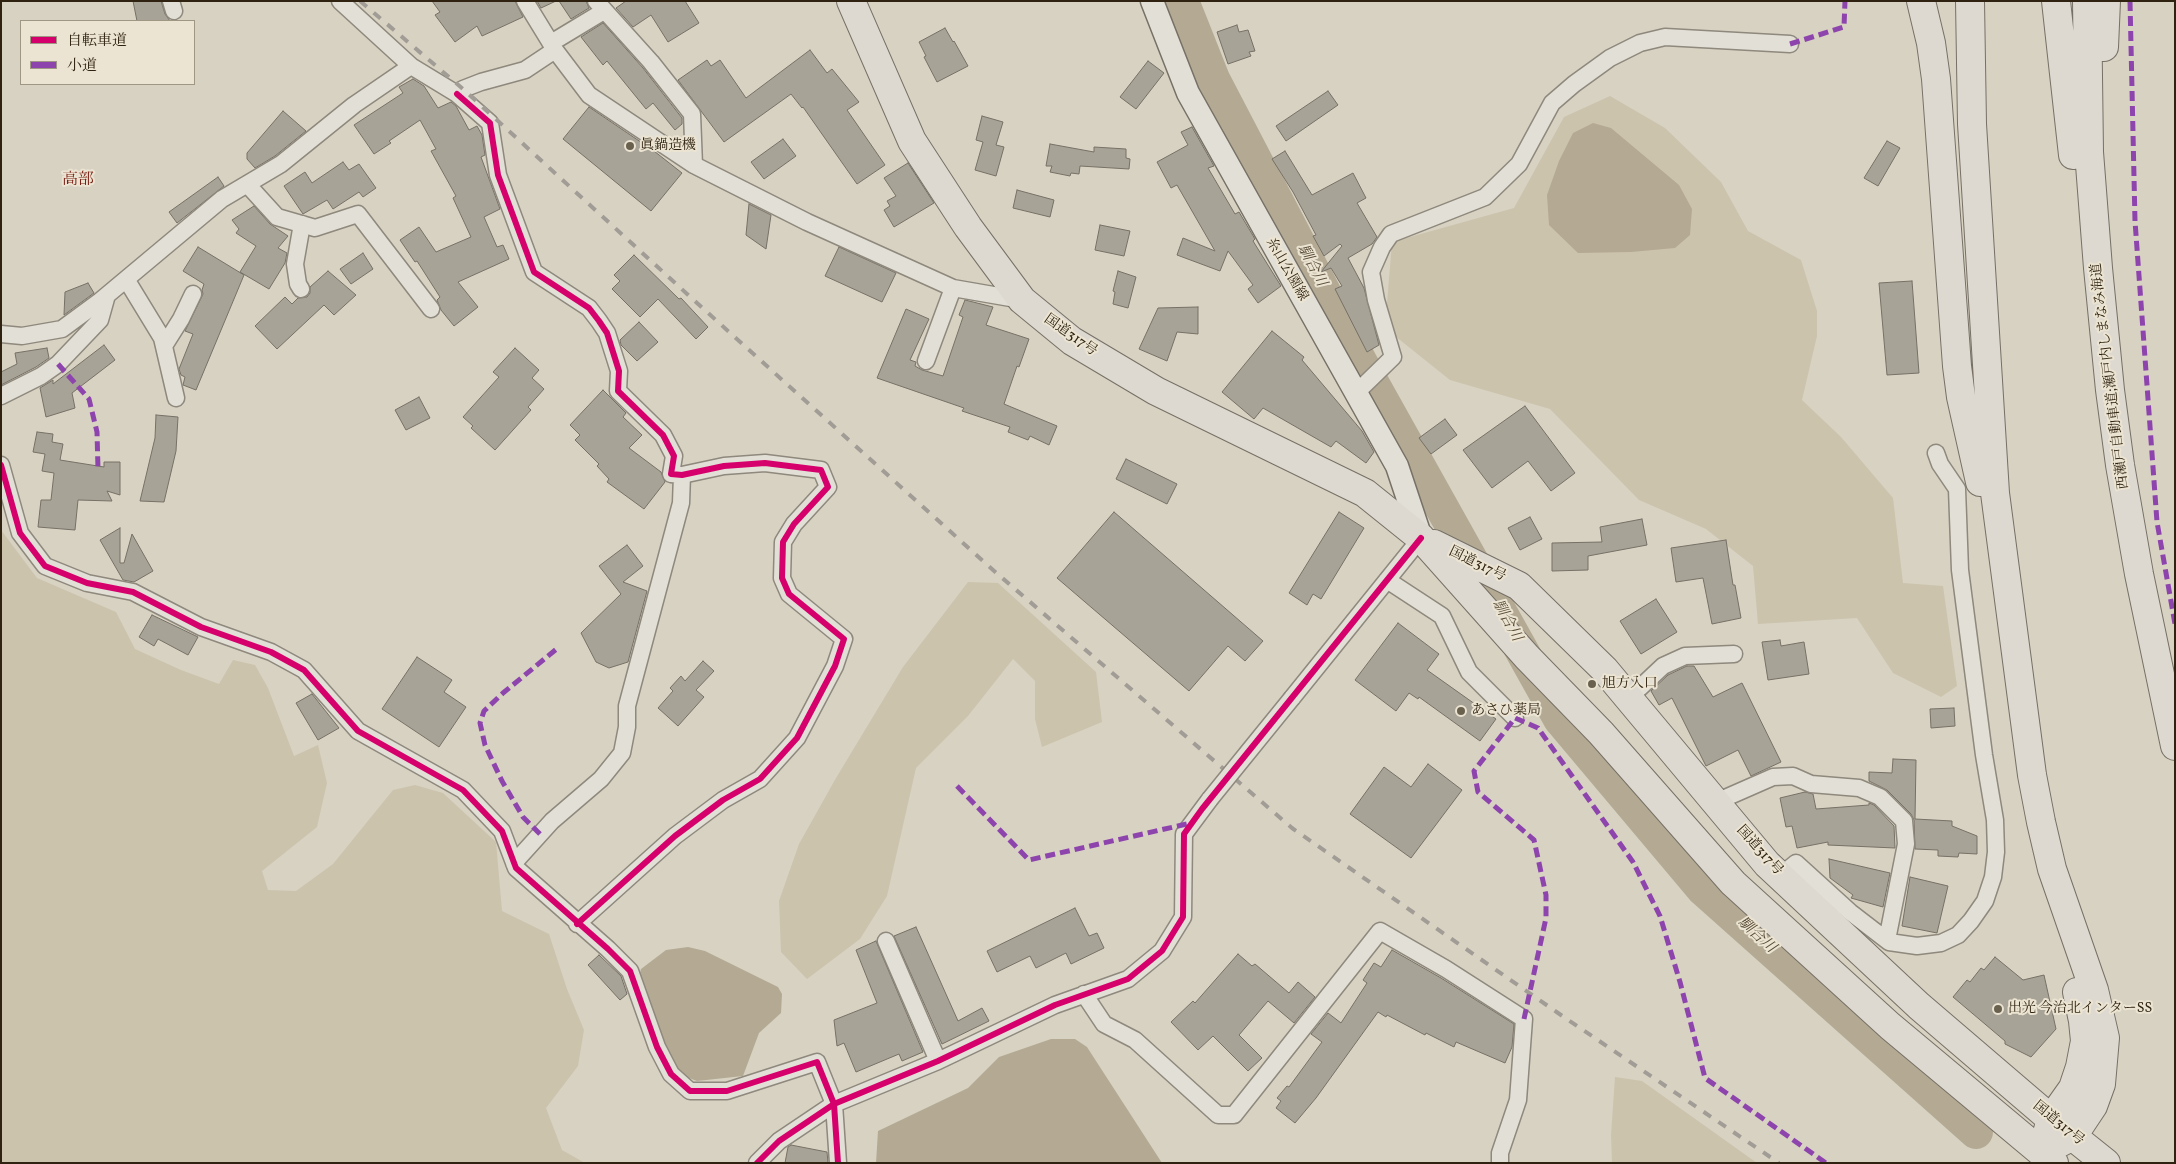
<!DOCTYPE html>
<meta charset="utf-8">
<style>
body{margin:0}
#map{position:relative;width:2176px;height:1164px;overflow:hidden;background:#d8d2c2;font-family:Vollkorn,"Noto Serif JP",serif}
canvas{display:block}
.frame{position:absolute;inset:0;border:2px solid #2f2210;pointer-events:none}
.legend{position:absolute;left:20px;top:20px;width:175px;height:65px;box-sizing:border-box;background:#ece4d2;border:1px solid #a09684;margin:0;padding:6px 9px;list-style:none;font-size:15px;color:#2f2210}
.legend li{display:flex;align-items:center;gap:10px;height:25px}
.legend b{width:25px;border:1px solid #a09684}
</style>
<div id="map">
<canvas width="2176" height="1164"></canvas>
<div class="frame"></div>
<ul class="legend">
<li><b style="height:6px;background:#d6006c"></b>自転車道</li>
<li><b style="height:6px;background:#8e44ad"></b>小道</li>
</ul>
</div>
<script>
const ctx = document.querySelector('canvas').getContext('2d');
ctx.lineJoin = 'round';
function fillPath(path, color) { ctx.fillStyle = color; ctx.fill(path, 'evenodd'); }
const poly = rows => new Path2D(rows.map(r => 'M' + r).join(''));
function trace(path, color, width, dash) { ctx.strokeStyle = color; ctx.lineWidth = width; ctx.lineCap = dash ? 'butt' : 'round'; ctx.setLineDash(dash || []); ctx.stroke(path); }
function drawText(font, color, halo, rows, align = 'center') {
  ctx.font = font + ' Vollkorn,"Noto Serif JP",serif'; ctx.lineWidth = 4; ctx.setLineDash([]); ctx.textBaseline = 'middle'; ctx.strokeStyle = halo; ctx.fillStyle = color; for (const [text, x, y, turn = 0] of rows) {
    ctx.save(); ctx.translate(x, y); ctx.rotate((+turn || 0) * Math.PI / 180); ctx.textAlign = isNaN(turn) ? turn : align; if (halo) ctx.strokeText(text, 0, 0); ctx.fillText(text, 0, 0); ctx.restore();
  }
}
fillPath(poly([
 [1610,96,1665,128,1721,182,1748,231,1801,260,1817,311,1817,336,1802,400,1841,437,1893,498,1903,583,1943,586,1957,686,1941,697,1893,673,1857,618,1758,624,1753,566,1706,529,1639,500,1550,409,1450,380,1385,328,1392,242,1514,208,1564,117],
 [1,530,37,578,116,612,135,649,181,670,219,684,233,660,255,665,268,688,294,756,318,745,327,783,317,827,262,871,268,890,296,891,333,864,393,790,415,785,443,793,496,842,502,911,549,934,567,989,584,1030,578,1066,546,1108,562,1150,585,1163,1,1163],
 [968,582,998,583,1096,672,1102,722,1042,747,1035,719,1035,681,1013,659,968,716,916,768,887,896,860,939,807,979,781,952,779,901,799,844,836,778,903,667],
 [1615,1077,1642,1081,1757,1163,1612,1163,1611,1135]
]), '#ccc3ad');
fillPath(poly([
 [1593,123,1611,128,1679,185,1692,209,1690,235,1675,248,1631,252,1578,253,1549,225,1547,195,1559,161,1573,133],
 [688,947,705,951,778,987,782,994,781,1013,759,1033,743,1076,697,1081,681,1075,662,1050,637,985,641,969,666,950],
 [1051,1039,1075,1039,1087,1047,1162,1163,876,1163,878,1131,968,1088,999,1057]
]), '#b4aa94');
trace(poly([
 [1182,1,1213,79,1361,363,1560,719,1703,889,1976,1132]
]), '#b4aa94', 34);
const building = poly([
 [133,1,161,1,165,14,170,21,137,21,133,1],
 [432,1,515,1,523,17,482,36,477,26,455,42,435,15,440,12,432,1],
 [537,1,556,1,541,8,537,1],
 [559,1,586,1,589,8,571,19,559,1],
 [626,1,685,1,699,23,668,42,651,15,633,27,616,8,626,1],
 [603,23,643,68,682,118,682,124,675,130,653,103,646,109,607,61,603,65,581,37,603,23],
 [1237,25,1239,32,1248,30,1255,51,1249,52,1251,56,1228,64,1217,32,1237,25],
 [945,28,953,42,954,41,968,66,937,82,924,57,926,56,919,42,945,28],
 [810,50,827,73,832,69,859,102,847,110,885,165,857,184,803,107,802,108,791,94,724,142,678,80,707,60,711,66,720,60,746,98,810,50],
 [1148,61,1164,73,1136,109,1120,97,1148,61],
 [413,79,424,86,438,108,451,102,456,106,469,130,477,126,482,135,485,155,481,157,500,209,484,217,497,247,503,245,509,259,458,282,478,307,454,326,441,310,437,300,440,297,417,261,415,262,400,240,419,227,436,252,471,237,453,198,456,196,431,151,436,149,420,120,389,141,391,143,374,154,354,125,403,93,399,87,413,79],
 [1328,91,1338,105,1286,141,1276,126,1328,91],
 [589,107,654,151,682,173,651,211,563,139,589,107],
 [283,111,306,131,275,156,255,168,247,159,247,153,283,111],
 [982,116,1003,122,996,145,1004,147,996,176,975,170,983,142,976,140,982,116],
 [1192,127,1214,166,1208,168,1235,214,1239,212,1255,239,1253,241,1281,286,1258,303,1248,289,1253,285,1228,251,1220,271,1177,255,1183,238,1215,251,1177,185,1171,188,1157,162,1188,145,1181,132,1192,127],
 [783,139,796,156,764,179,751,162,783,139],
 [1887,141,1900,148,1878,186,1864,178,1887,141],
 [1050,144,1094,152,1094,147,1126,149,1126,158,1130,159,1129,169,1080,166,1079,174,1071,173,1070,176,1050,172,1052,166,1046,166,1050,144],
 [1285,151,1312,195,1353,173,1366,198,1357,203,1377,237,1372,244,1348,258,1364,288,1379,345,1367,352,1335,289,1342,286,1331,268,1321,272,1342,246,1340,244,1324,256,1313,236,1316,235,1293,192,1272,159,1285,151],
 [343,162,349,170,359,164,376,188,363,197,359,192,333,209,327,200,303,214,284,186,305,172,312,183,343,162],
 [908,163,934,203,894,227,884,210,890,206,887,201,896,196,884,178,908,163],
 [218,177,224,186,177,223,169,212,218,177],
 [1017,190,1054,200,1050,217,1013,208,1017,190],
 [749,204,771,215,766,249,746,235,749,204],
 [254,206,270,224,288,236,278,248,287,253,285,263,269,289,240,272,256,246,236,233,239,229,232,220,254,206],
 [1100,225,1130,231,1124,256,1095,250,1100,225],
 [198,247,244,275,196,390,183,385,185,377,181,375,179,369,193,334,185,331,203,294,202,290,204,284,183,271,198,247],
 [839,247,896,273,882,302,825,276,839,247],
 [363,253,373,269,351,284,340,269,363,253],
 [634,255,679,299,681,298,708,327,696,339,658,299,640,317,612,289,620,281,614,275,634,255],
 [328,271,356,295,334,315,324,305,277,349,255,326,285,297,292,304,298,298,307,297,310,293,310,287,328,271],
 [1118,271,1136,277,1128,308,1113,304,1115,292,1113,291,1118,271],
 [1912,281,1919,373,1887,375,1879,283,1912,281],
 [88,283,94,293,64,315,65,292,88,283],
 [965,300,993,307,986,325,1029,339,1019,367,1017,366,1004,404,1057,426,1049,445,1030,436,1028,440,1008,432,1010,427,962,411,964,408,877,378,906,309,929,319,910,360,916,362,915,366,922,370,943,376,963,317,959,315,965,300],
 [1198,307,1198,334,1177,332,1167,361,1139,349,1158,308,1198,307],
 [639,322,658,342,637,361,621,345,620,340,639,322],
 [1272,331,1304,357,1302,360,1362,431,1374,452,1366,463,1336,441,1331,447,1263,408,1254,419,1222,392,1272,331],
 [104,345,115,360,72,393,75,408,46,417,40,388,53,380,53,384,104,345],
 [47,348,49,358,36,367,1,385,1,372,17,364,15,353,47,348],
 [515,348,539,370,532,378,544,389,528,407,531,410,495,450,471,428,473,426,463,417,499,377,493,372,515,348],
 [603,390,626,413,623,417,642,435,629,448,661,472,665,482,644,509,607,482,609,479,597,466,599,464,575,440,580,435,570,425,603,390],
 [419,397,430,418,406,430,395,410,419,397],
 [1525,406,1575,473,1551,491,1528,461,1492,488,1463,450,1525,406],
 [156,415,178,417,176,451,164,502,140,501,155,438,156,415],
 [1445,419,1457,435,1431,454,1419,438,1445,419],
 [37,432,53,434,52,442,63,444,60,460,104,467,104,462,120,462,120,495,107,491,112,501,78,500,75,530,38,527,41,500,51,500,54,473,42,471,45,454,33,452,37,432],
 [1126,459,1177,484,1167,504,1116,479,1126,459],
 [1114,512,1263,641,1245,661,1228,646,1189,691,1057,578,1114,512],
 [1339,512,1364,528,1321,599,1313,594,1307,605,1289,593,1339,512],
 [1530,517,1542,539,1520,550,1508,528,1530,517],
 [1642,519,1647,545,1588,556,1588,570,1552,571,1552,543,1602,542,1600,527,1642,519],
 [120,528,120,563,124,563,132,534,153,571,134,582,123,580,100,540,120,528],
 [1726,540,1733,585,1735,585,1741,618,1712,624,1703,578,1676,582,1671,548,1726,540],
 [627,545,643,566,623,582,647,591,628,662,609,668,596,662,581,633,621,594,599,566,627,545],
 [1656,599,1677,632,1641,654,1620,621,1656,599],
 [152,615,198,637,188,655,158,639,154,646,139,637,152,615],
 [1398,623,1439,654,1427,670,1496,719,1480,741,1419,697,1418,699,1409,693,1396,711,1355,680,1398,623],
 [1780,640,1781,646,1804,642,1809,674,1768,680,1762,642,1780,640],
 [417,657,452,680,444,692,466,707,439,747,382,709,417,657],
 [703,661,714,671,696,690,704,697,678,726,658,708,673,691,670,688,681,676,685,681,703,661],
 [1687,666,1694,666,1713,697,1742,683,1781,762,1751,776,1738,750,1706,766,1672,698,1659,705,1651,691,1668,675,1687,666],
 [312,694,339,728,318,740,296,703,312,694],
 [1954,708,1955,726,1931,728,1930,709,1954,708],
 [1893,759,1916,760,1915,819,1952,821,1952,826,1977,836,1977,854,1959,853,1958,857,1938,856,1938,850,1915,849,1914,820,1911,814,1887,790,1869,781,1869,772,1892,773,1893,759],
 [1428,764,1462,790,1411,858,1350,814,1384,767,1411,787,1428,764],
 [1805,792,1813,794,1816,809,1869,805,1869,803,1874,805,1894,826,1895,848,1828,845,1828,842,1797,848,1792,826,1786,827,1780,798,1805,792],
 [1829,859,1890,873,1883,907,1851,898,1853,895,1830,878,1829,859],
 [1910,877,1948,886,1937,933,1902,926,1910,877],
 [1075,908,1089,936,1097,933,1104,948,1071,964,1066,953,1036,968,1030,956,997,972,987,951,1075,908],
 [916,927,958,1021,982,1008,989,1021,942,1044,894,936,916,927],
 [876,941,923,1052,902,1061,899,1054,856,1072,844,1043,837,1046,834,1020,877,1003,856,950,876,941],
 [1392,950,1441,978,1514,1024,1512,1047,1505,1063,1456,1042,1454,1047,1426,1033,1425,1035,1387,1015,1386,1017,1378,1012,1316,1098,1295,1123,1276,1108,1281,1101,1277,1098,1287,1086,1289,1087,1322,1042,1311,1034,1328,1013,1341,1023,1367,983,1363,980,1374,963,1381,967,1392,950],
 [1238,954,1252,966,1255,964,1289,993,1298,982,1315,997,1294,1023,1268,1001,1239,1035,1262,1058,1248,1071,1213,1036,1198,1050,1171,1022,1193,1001,1195,1003,1238,954],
 [599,955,621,976,627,994,620,1000,588,965,599,955],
 [1995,957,2023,980,2044,975,2056,1029,2031,1057,2005,1044,2005,1041,1953,997,1967,980,1970,982,1981,968,1984,970,1995,957],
 [791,1145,827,1152,828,1163,785,1163,788,1147,791,1145]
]);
fillPath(building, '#a8a397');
trace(building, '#767066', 1);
const street = poly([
 [171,1,174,11],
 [340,1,411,66],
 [525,1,555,50,589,95,694,165,807,222,953,288,1022,300],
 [596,1,651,62,692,114,694,165],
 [551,43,604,11],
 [457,94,490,123,498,175,534,272,589,308,599,321,607,333,619,371,618,391,663,435,674,456,671,474,682,475,724,466,765,463,821,470,828,487,794,524,783,542,782,578,789,594,844,639,835,666,797,738,760,779,723,800,675,836,577,924],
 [247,184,277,217,315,228,358,214,431,309],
 [126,279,162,338,176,398],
 [301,289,298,284,295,264,302,224],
 [1,334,22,336,62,329,100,301,222,199,281,164,354,105,411,66,457,94,463,89,481,82,525,70,555,50],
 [164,346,181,319,193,294],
 [926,361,953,288],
 [1357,392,1393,357,1376,300,1371,272,1382,247,1391,234,1485,197,1519,164,1552,103,1574,84,1610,58,1640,43,1665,37,1790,44],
 [1,396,41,376,58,364,100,320,107,295],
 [1,465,20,533,45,566,87,583,133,592,201,627,271,652,304,670,358,731,463,790,502,831,516,868,608,949,630,971,657,1047,671,1074,690,1091,727,1091,817,1062,834,1104,838,1163],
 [1387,580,1442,616,1469,672,1515,718],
 [1292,698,1421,538],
 [1629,698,1663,666,1685,656,1734,654],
 [1716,802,1773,777,1793,776,1811,784,1859,788,1880,797,1904,821,1906,844,1887,940],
 [514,863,552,821,601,779,622,753,627,727,627,706,681,503,682,475],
 [1780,876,1796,863,1850,912,1889,942,1917,946,1941,943,1958,935,1971,921,1985,901,1993,877,1996,852,1995,820,1984,755,1960,570,1957,489,1940,464,1936,453],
 [886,941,938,1061],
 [1084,994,1104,1024,1135,1040,1218,1115,1234,1115,1380,931,1446,969,1524,1019,1518,1100,1500,1153,1500,1163],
 [757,1163,779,1141,834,1104,938,1061,1055,1005,1128,979,1162,951,1183,917,1184,834,1210,799]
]);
const secondary = poly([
 [1152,1,1188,93,1397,466,1421,538]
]);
const highway = poly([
 [851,1,912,141,968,227,1022,300,1072,341,1156,391,1365,493,1421,538,1527,657,1601,733,1733,883,1890,1026,2054,1163],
 [1921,1,1931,43,1936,79,1957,366,1961,397,1980,482],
 [1970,1,1972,124,1995,493,2032,775,2041,822,2052,869,2094,990,2105,1038,2101,1084,2093,1106,2073,1136,2042,1152],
 [2056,1,2073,155],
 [2087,1,2089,152,2098,268,2110,390,2120,465,2139,574,2175,746],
 [2104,47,2106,1],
 [1434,544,1519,586,1605,670,1767,864,1919,1006,2051,1119,2106,1163],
 [2042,1152,2051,1119,2073,1088,2080,1067,2085,1041,2083,1021,2077,992]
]);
trace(street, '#8e887d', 19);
trace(secondary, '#767066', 25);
trace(highway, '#767066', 30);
trace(street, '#e2dfd6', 16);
trace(secondary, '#e2dfd6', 22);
trace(highway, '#ddd9d0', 28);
trace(poly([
 [360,1,463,89,697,303,993,570,1292,828,1558,1013,1779,1163]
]), '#a19c95', 4, [9, 9]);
const streetBridge = poly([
 [1210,799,1292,698]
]);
trace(streetBridge, '#8e887d', 19, []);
trace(streetBridge, '#e2dfd6', 16);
trace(poly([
 [2130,1,2135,221,2157,522,2175,624],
 [1790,44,1844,27,1845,1],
 [58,364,89,399,97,432,98,469],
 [957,786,1029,860,1191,823],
 [540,834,523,817,502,781,485,745,480,723,484,711,503,693,559,647],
 [1524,1019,1546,918,1546,895,1534,840,1478,792,1474,771,1515,718,1538,728,1633,862,1660,916,1680,982,1705,1078,1826,1163]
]), '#8e44ad', 5, [10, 5]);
trace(poly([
 [457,94,490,123,498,175,534,272,589,308,599,321,607,333,619,371,618,391,663,435,674,456,671,474,682,475,724,466,765,463,821,470,828,487,794,524,783,542,782,578,789,594,844,639,835,666,797,738,760,779,723,800,675,836,577,924],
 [1,465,20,533,45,566,87,583,133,592,201,627,271,652,304,670,358,731,463,790,502,831,516,868,608,949,630,971,657,1047,671,1074,690,1091,727,1091,817,1062,834,1104,838,1163],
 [757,1163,779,1141,834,1104,938,1061,1055,1005,1128,979,1162,951,1183,917,1184,834,1202,809,1421,538]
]), '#d6006c', 6);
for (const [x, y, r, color] of [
 [630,146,5,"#6a604e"],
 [1592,684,5,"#6a604e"],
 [1461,711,5,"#6a604e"],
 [1998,1009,5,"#6a604e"]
]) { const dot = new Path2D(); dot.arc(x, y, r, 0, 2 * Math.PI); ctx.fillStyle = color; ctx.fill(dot); trace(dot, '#ece4d2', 2); }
drawText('14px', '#2f2210', '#ece4d2', [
 ["眞鍋造機",640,146],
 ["旭方入口",1602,684],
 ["あさひ薬局",1471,711],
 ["出光 今治北インターSS",2008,1009]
], 'left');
drawText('14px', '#2f2210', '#ece4d2', [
 ["糸山公園線",1286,270,60],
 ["国道317号",1070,336,35],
 ["西瀬戸自動車道;瀬戸内しまなみ海道",2111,376,-97],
 ["国道317号",1477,565,26],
 ["国道317号",1759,851,48],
 ["国道317号",2058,1124,39]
]);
drawText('italic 15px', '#584c37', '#ece4d2', [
 ["馴合川",1311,266,62],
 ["馴合川",1506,621,61],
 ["馴合川",1756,936,42]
]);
drawText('16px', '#7a1f14', '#ece4d2', [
 ["高部",78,181]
]);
</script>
